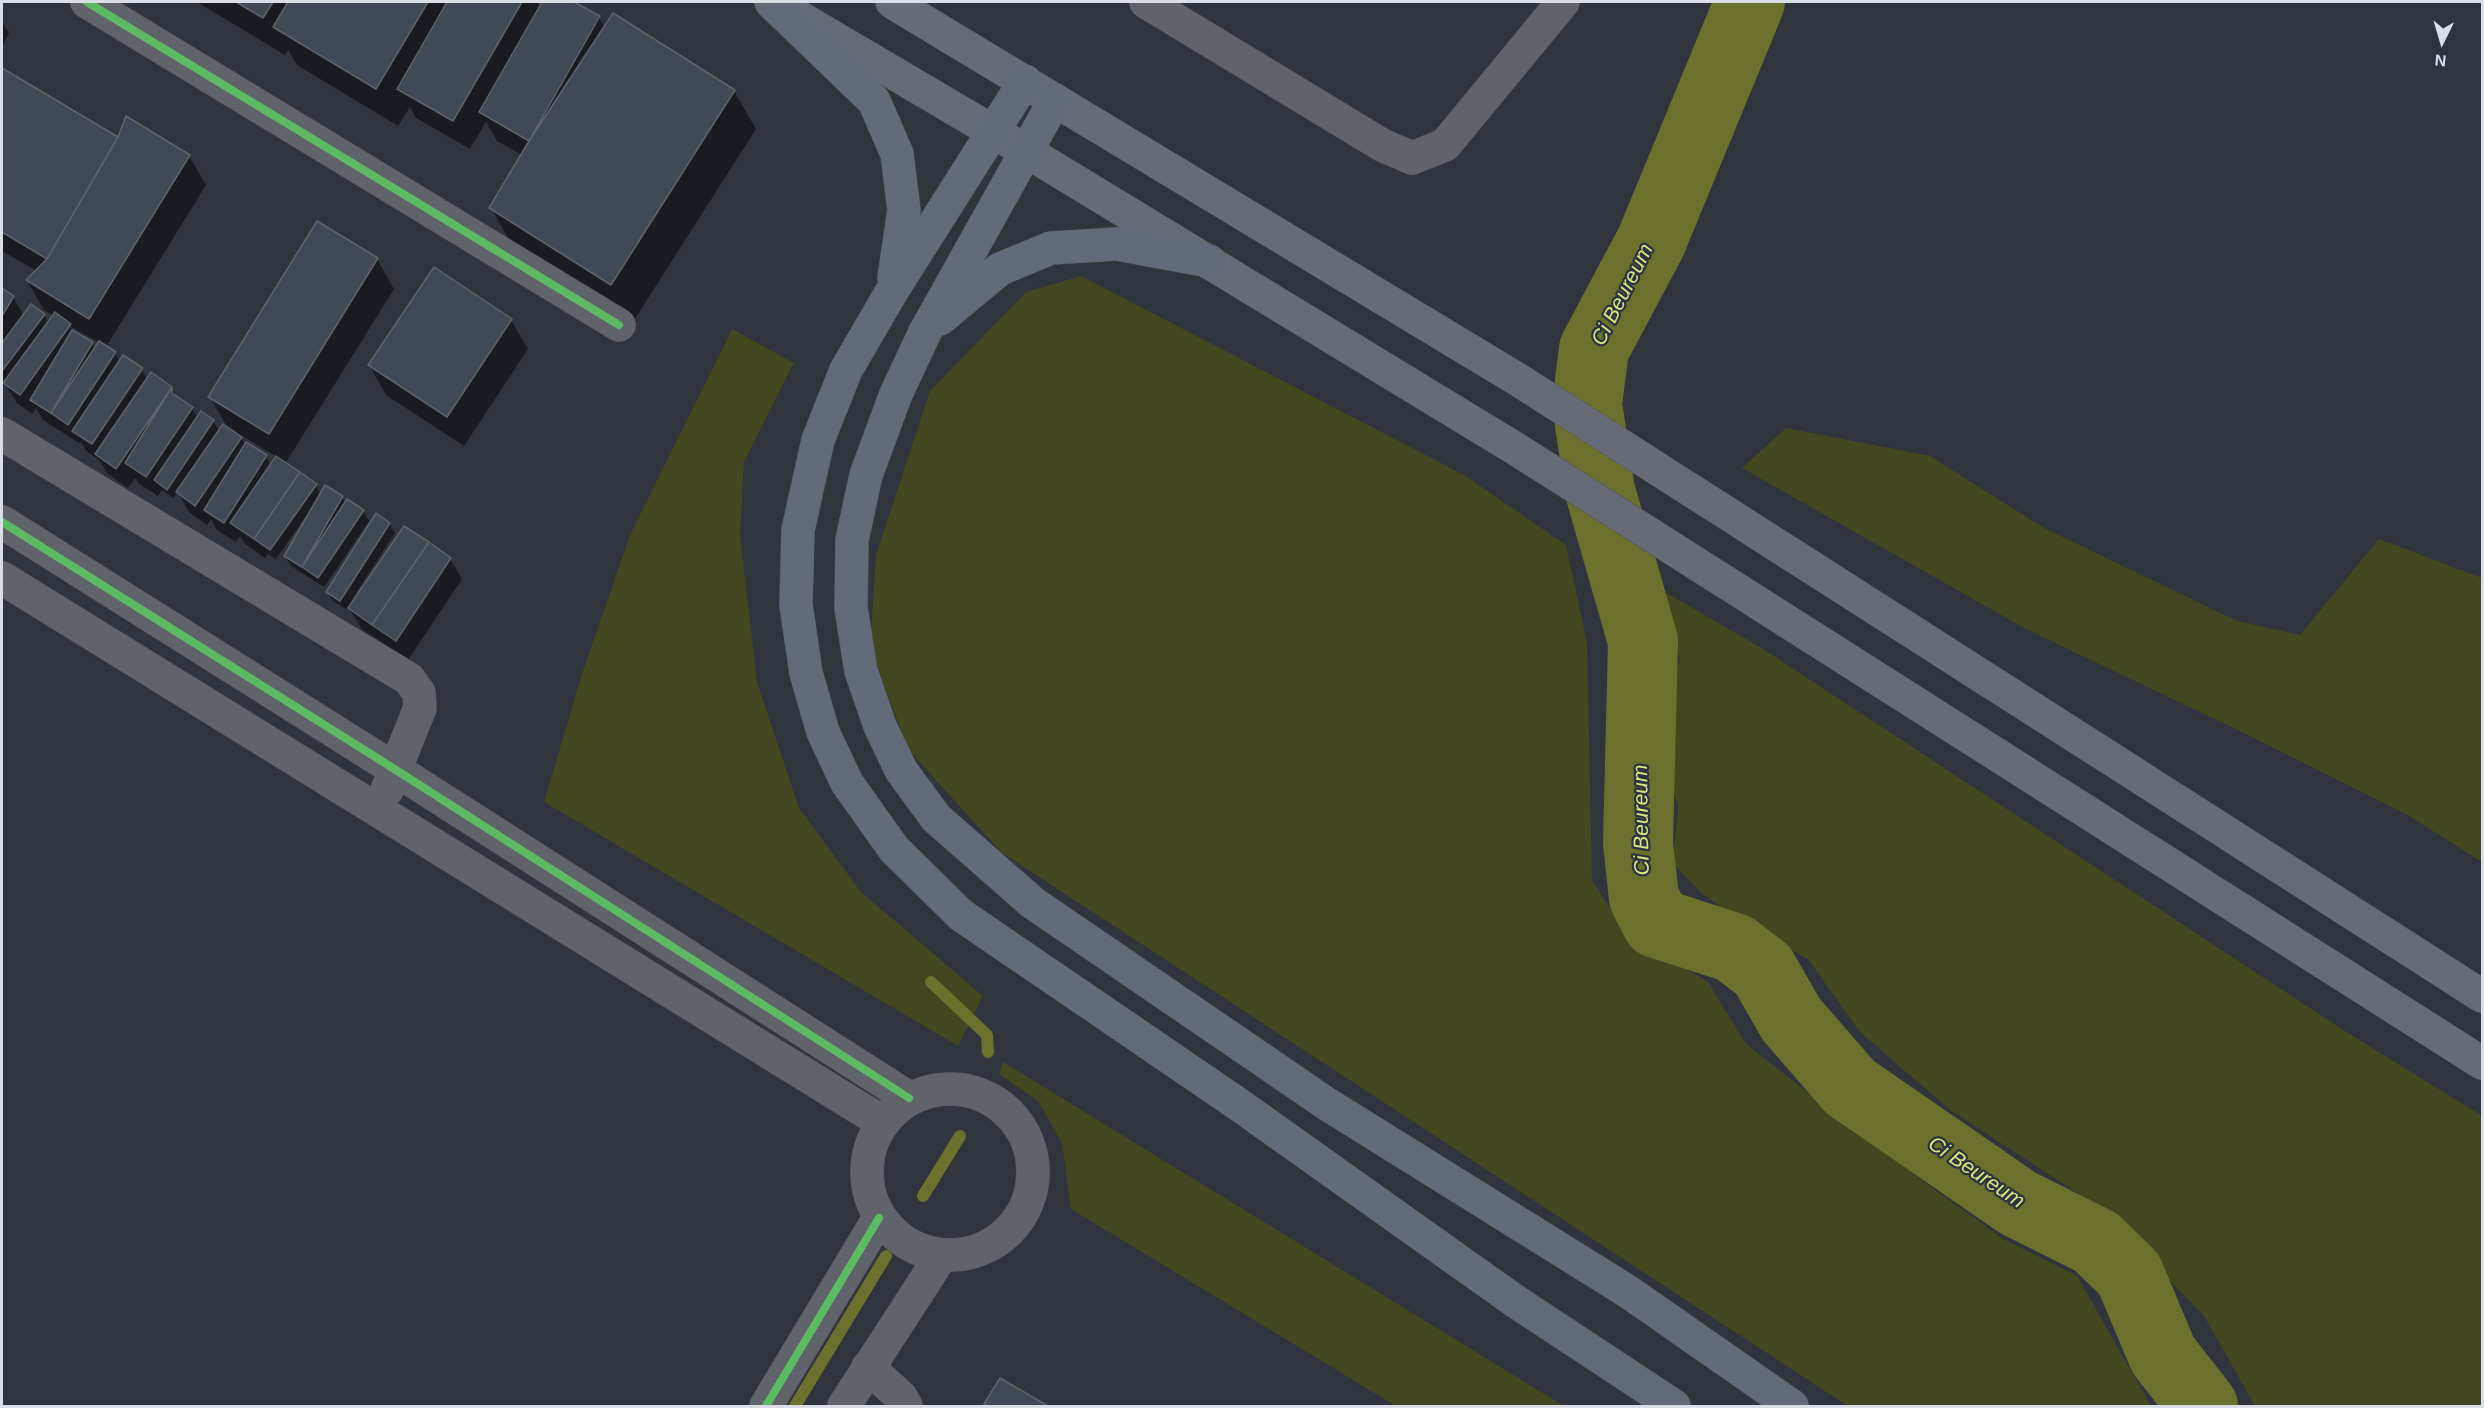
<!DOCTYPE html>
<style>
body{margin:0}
#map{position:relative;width:2484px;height:1408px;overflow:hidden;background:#30343c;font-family:Helvetica,sans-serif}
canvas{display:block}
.frame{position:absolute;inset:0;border:3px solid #d9dee7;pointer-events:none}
.north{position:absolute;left:2412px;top:12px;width:60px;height:60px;-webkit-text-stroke:4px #2b3341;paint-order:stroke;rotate:185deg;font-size:16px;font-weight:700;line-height:24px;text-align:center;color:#d9dee7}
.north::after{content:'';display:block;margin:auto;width:21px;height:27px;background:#d9dee7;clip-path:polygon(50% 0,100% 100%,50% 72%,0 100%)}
</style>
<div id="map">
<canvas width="2484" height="1408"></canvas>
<div class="frame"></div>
<div class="north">N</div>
</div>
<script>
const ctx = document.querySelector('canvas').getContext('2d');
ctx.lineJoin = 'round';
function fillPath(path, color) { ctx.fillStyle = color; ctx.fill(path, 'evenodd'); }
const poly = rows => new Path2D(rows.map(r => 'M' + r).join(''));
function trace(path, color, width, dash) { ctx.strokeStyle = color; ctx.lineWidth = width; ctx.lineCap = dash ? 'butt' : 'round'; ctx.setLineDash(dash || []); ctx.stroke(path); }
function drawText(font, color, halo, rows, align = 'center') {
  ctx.font = font + ' Helvetica,sans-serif'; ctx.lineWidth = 4.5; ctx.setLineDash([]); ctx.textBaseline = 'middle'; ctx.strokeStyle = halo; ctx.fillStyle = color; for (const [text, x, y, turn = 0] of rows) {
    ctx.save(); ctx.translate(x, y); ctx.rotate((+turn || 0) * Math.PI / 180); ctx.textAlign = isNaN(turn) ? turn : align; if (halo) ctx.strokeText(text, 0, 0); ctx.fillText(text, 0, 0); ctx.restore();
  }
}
fillPath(poly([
 [1081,276,1464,475,1566,545,1587,643,1592,880,1625,932,1708,982,1746,1044,1886,1154,2003,1239,2077,1276,2151,1406,1848,1406,1001,852,908,749,870,647,876,555,930,391,1026,292],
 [732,329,794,363,744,462,740,535,757,682,799,808,861,892,983,996,958,1046,544,802,582,674,630,535],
 [1786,428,1930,456,2044,528,2237,621,2300,635,2379,539,2482,578,2482,862,2411,817,2248,735,2026,629,1742,468],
 [1658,588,1760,647,2345,1031,2482,1116,2482,1406,2255,1406,2204,1316,2100,1208,1949,1109,1860,1032,1808,959,1749,927,1700,892,1673,863,1678,807,1656,728,1680,659],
 [1003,1062,1564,1406,1396,1406,1071,1209,1062,1143,1038,1101,999,1074]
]), '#43471f');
fillPath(poly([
 [197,2,537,2,540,7,543,2,571,2,599,17,605,28,734,91,756,129,633,322,513,247,491,208,522,155,497,141,486,122,470,149,416,118,410,107,398,126,297,65,288,50,285,55],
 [2,22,9,33,2,47],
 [2,70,119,139,189,156,206,185,106,347,115,353,120,362,141,369,148,380,152,375,171,388,177,398,192,409,198,418,201,413,213,421,220,432,229,430,210,397,377,259,394,289,285,464,316,485,321,495,342,497,346,504,363,511,369,521,324,587,291,566,285,556,308,518,306,516,276,559,268,554,265,558,244,543,240,536,236,542,217,530,211,519,207,525,189,512,178,492,173,498,162,490,158,496,138,483,135,478,128,488,108,474,99,460,86,451,81,442,79,443,43,420,36,408,32,414,17,403,5,383,2,387,2,290,13,297,24,316,32,306,44,315,49,323,54,316,44,310,27,281,37,271,2,251],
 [70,326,100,343,95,349,92,343,74,333],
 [239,434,277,457,271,466,266,456,246,446],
 [511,320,528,349,464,446,386,395,369,365],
 [389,524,395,533,352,599,355,600,404,528,450,559,462,579,408,660,361,628,348,606,346,609,333,601,327,592],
 [1000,1380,1045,1406,984,1406]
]), '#0007');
trace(poly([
 [931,982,987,1035,988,1052],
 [923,1196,960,1136],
 [795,1406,886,1256]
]), '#6b712d', 12);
trace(poly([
 [1750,2,1651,242,1594,349,1587,404,1600,491,1643,641,1638,843,1644,898,1657,923,1734,948,1763,970,1791,1019,1850,1087,2018,1203,2096,1242,2129,1274,2163,1355,2203,1406]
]), '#6b712d', 70);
const building = poly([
 [236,2,273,2,263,18,236,2],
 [288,2,428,2,376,89,273,27,288,2],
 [447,2,522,2,453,121,397,89,447,2],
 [542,2,574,2,600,16,529,141,479,112,542,2],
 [613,13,735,90,611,285,489,208,529,141,613,13],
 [2,68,118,137,47,259,2,232,2,68],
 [126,116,190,155,89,319,26,280,47,259,118,137,126,116],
 [317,221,378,258,269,434,208,397,317,221],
 [434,267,512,319,447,417,368,365,434,267],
 [2,288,14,296,2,316,2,288],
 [31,304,45,314,2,371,2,343,31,304],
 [55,312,71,324,20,395,3,383,55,312],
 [72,330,93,342,51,413,30,400,72,330],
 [99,341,116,352,68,425,51,413,99,341],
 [123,355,143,368,92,444,72,431,123,355],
 [151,372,172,387,116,469,95,454,151,372],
 [172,387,172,393,193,407,146,477,125,463,172,387],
 [201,411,214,420,167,490,154,480,201,411],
 [223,424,242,437,195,506,176,492,223,424],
 [246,442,267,455,224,523,204,510,246,442],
 [276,456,300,472,254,539,230,523,276,456],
 [300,472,317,484,270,550,254,539,300,472],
 [325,485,343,496,302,567,284,556,325,485],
 [347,499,364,510,318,578,302,567,347,499],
 [376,513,390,523,340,601,326,592,376,513],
 [404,526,429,542,372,625,348,608,404,526],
 [429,542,451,558,396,641,372,625,429,542],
 [1000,1378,1048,1406,988,1406,984,1404,1000,1378]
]);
fillPath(building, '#414957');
trace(building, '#5f636a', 1.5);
const minor = poly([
 [87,2,619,325],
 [1146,2,1382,145,1412,158,1445,145,1563,2],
 [2,434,409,679,419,693,420,708,387,790],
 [2,522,396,770,909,1098],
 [2,578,882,1122],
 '867 1172a83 83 0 1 1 166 0a83 83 0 1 1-166 0Z',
 [868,1367,901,1397,906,1406],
 [766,1406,879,1218],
 [844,1406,941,1256]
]);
const major = poly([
 [892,2,1517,379,2482,996],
 [792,13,1026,151,1516,449,2482,1063]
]);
const highway = poly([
 [771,2,874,101,897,154,904,210,894,278],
 [1025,81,892,291,846,370,818,440,798,530,796,605,806,673,823,732,847,783,894,849,961,915,1235,1102,1515,1301,1674,1406],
 [1055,100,925,332,896,394,866,475,852,540,851,608,861,671,880,726,901,770,936,818,1033,903,1327,1104,1627,1291,1792,1406],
 [940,319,1000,269,1051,248,1117,244,1209,261]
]);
trace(minor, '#4f535a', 34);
trace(major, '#4f535a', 34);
trace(highway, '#4f535a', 34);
trace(minor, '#60646a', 33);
trace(major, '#666b76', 33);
trace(highway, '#636b78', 33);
trace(poly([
 [87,2,619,325],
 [2,522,396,770,909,1098],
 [766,1406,879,1218]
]), '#5cba63', 8);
drawText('italic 21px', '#dce67f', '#2b3341', [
 ["Ci Beureum",1623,295,-63],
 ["Ci Beureum",1642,820,-91],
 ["Ci Beureum",1976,1173,34]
]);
</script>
